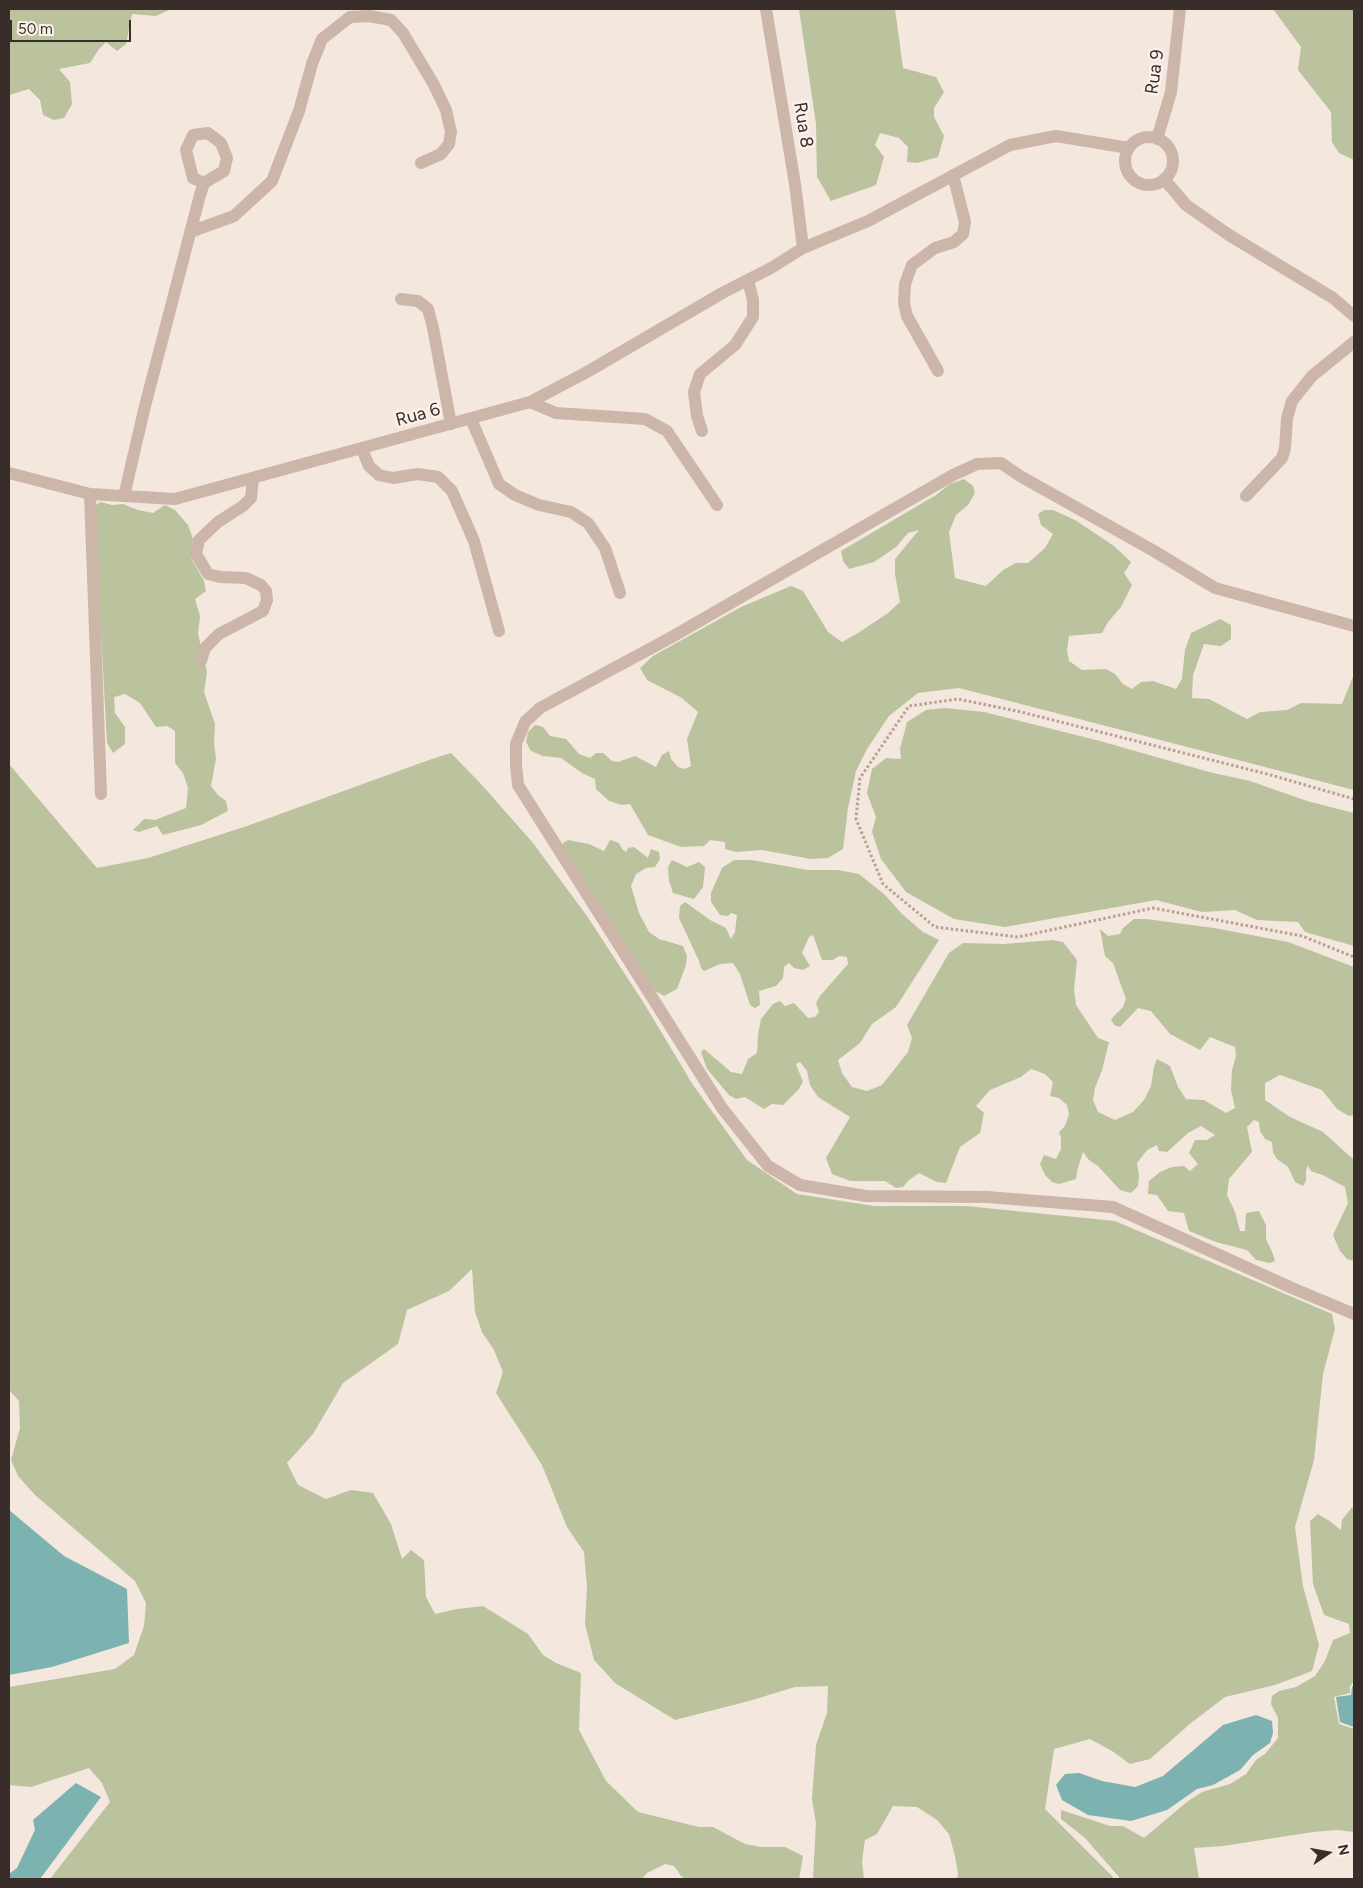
<!DOCTYPE html>
<style>
body{margin:0}
#map{position:relative;width:1363px;height:1888px;overflow:hidden;background:#f3e7de;font-family:Figtree,sans-serif}
canvas{display:block}
.frame{position:absolute;inset:0;border:10px solid #392d29;pointer-events:none}
.north{position:absolute;left:1303px;top:1828px;width:50px;height:50px;-webkit-text-stroke:4px #fbf2eb;paint-order:stroke;rotate:78deg;font-size:14px;font-weight:700;line-height:20px;text-align:center;color:#392d29}
.north::after{content:'';display:block;margin:auto;width:18px;height:22px;background:#392d29;clip-path:polygon(50% 0,100% 100%,50% 72%,0 100%)}
.scale{position:absolute;left:10px;top:20px;width:121px;height:22px;box-sizing:border-box;border:2px solid #392d29;border-top:0;padding-left:6px;font-size:15px;line-height:18px;white-space:nowrap;color:#392d29;-webkit-text-stroke:4px #fbf2eb;paint-order:stroke}
</style>
<div id="map">
<canvas width="1363" height="1888"></canvas>
<div class="frame"></div>
<div class="north">N</div>
<div class="scale">50 m</div>
</div>
<script>
const ctx = document.querySelector('canvas').getContext('2d');
ctx.lineJoin = 'round';
function fillPath(path, color) { ctx.fillStyle = color; ctx.fill(path, 'evenodd'); }
const poly = rows => new Path2D(rows.map(r => 'M' + r).join(''));
function trace(path, color, width, dash) { ctx.strokeStyle = color; ctx.lineWidth = width; ctx.lineCap = dash ? 'butt' : 'round'; ctx.setLineDash(dash || []); ctx.stroke(path); }
function drawText(font, color, halo, rows, align = 'center') {
  ctx.font = font + ' Figtree,sans-serif'; ctx.lineWidth = 4.5; ctx.setLineDash([]); ctx.textBaseline = 'middle'; ctx.strokeStyle = halo; ctx.fillStyle = color; for (const [text, x, y, turn = 0] of rows) {
    ctx.save(); ctx.translate(x, y); ctx.rotate((+turn || 0) * Math.PI / 180); ctx.textAlign = isNaN(turn) ? turn : align; if (halo) ctx.strokeText(text, 0, 0); ctx.fillText(text, 0, 0); ctx.restore();
  }
}
fillPath(poly([
 [9,9,171,9,156,16,132,14,126,44,117,51,106,42,99,49,90,63,59,69,70,82,72,104,64,118,54,120,43,115,40,100,29,89,9,95],
 [799,9,895,9,903,68,936,77,944,92,934,108,934,117,944,136,938,157,917,163,907,162,908,147,899,138,880,133,875,145,884,157,876,185,831,201,817,177,816,124],
 [1273,9,1354,9,1354,160,1339,153,1332,142,1331,112,1298,70,1301,47],
 [964,479,973,486,975,493,968,505,956,515,949,532,955,578,986,586,1003,570,1016,563,1028,563,1045,548,1053,534,1041,525,1038,514,1044,510,1053,510,1075,520,1114,546,1131,562,1124,573,1132,585,1121,607,1108,622,1102,633,1069,636,1067,650,1069,661,1082,670,1106,669,1115,674,1123,684,1132,689,1141,682,1153,681,1176,689,1182,679,1185,650,1191,633,1220,619,1231,625,1231,639,1221,646,1204,644,1193,675,1192,698,1209,699,1247,719,1260,712,1287,710,1301,703,1342,704,1354,674,1354,790,959,688,918,693,889,716,867,749,856,771,848,808,843,849,828,858,811,859,762,850,736,852,725,849,725,842,710,840,704,846,681,847,648,835,630,804,622,805,609,801,596,789,595,779,582,773,561,758,543,756,531,751,526,742,528,732,535,725,543,727,550,736,566,739,579,754,590,758,596,753,603,753,612,761,618,762,635,756,656,767,662,755,669,751,671,759,678,767,684,769,691,766,687,739,698,712,682,698,647,680,640,668,653,656,741,607,791,586,803,591,828,632,842,642,858,633,888,613,900,602,895,574,895,559,919,530,908,533,896,547,874,562,849,569,843,561,841,551,936,495,950,484],
 [100,502,112,505,123,504,138,510,153,513,165,505,175,510,188,525,193,539,191,558,204,581,206,591,195,599,200,616,198,634,207,672,204,692,215,724,214,742,216,759,211,786,218,795,226,801,228,811,201,825,163,835,157,826,139,832,133,830,144,819,155,820,186,808,188,788,183,773,175,763,175,731,167,726,156,727,140,703,125,694,114,697,115,713,125,727,125,744,113,753,107,743,94,507],
 [945,708,984,712,1100,741,1209,772,1250,781,1307,801,1354,813,1354,946,1305,932,1298,922,1257,920,1235,910,1202,912,1156,900,1005,927,954,919,906,892,881,859,872,832,876,817,867,793,872,769,886,758,901,759,900,749,907,722,926,710],
 [451,753,481,784,533,843,587,916,645,1005,693,1085,747,1160,797,1194,874,1206,966,1206,1115,1221,1332,1314,1335,1329,1323,1374,1314,1460,1295,1527,1303,1586,1319,1645,1312,1671,1275,1685,1225,1697,1191,1723,1150,1759,1130,1764,1112,1751,1090,1739,1054,1749,1045,1809,1113,1877,1112,1879,957,1879,958,1873,955,1856,949,1834,937,1820,917,1807,893,1806,877,1834,865,1840,862,1861,864,1879,815,1879,813,1877,816,1823,812,1799,816,1745,827,1713,828,1686,795,1687,749,1701,675,1720,615,1683,594,1660,585,1624,587,1588,584,1552,567,1527,542,1465,496,1393,503,1372,494,1350,482,1332,475,1312,472,1269,449,1291,407,1310,398,1344,343,1383,313,1434,287,1463,298,1485,326,1499,351,1490,373,1493,391,1524,402,1559,411,1550,424,1560,426,1597,435,1614,457,1609,483,1606,528,1634,543,1655,556,1663,581,1673,579,1730,606,1781,638,1812,699,1827,713,1827,745,1844,761,1847,785,1847,803,1856,799,1879,685,1879,681,1876,674,1866,665,1864,647,1873,642,1879,50,1879,110,1802,102,1783,89,1768,31,1787,9,1785,9,1687,115,1669,134,1655,144,1626,146,1603,135,1581,35,1495,18,1476,11,1460,20,1428,19,1401,9,1390,9,764,97,868,148,858,247,826,429,760],
 [568,840,589,844,604,851,610,840,619,843,622,849,626,852,628,848,634,847,648,858,651,849,659,852,660,859,655,867,646,868,636,874,631,886,639,913,649,932,659,939,683,946,687,956,686,965,677,989,664,996,652,989,563,848,563,843],
 [672,860,687,867,699,862,705,867,703,887,694,899,673,893,669,881,668,867],
 [734,860,751,860,808,870,838,870,859,874,885,895,902,914,923,932,939,940,896,1007,872,1024,860,1043,838,1060,842,1073,852,1087,867,1091,882,1085,908,1052,912,1038,907,1025,949,953,963,943,1004,944,1052,940,1063,942,1077,960,1074,990,1076,1005,1098,1038,1109,1042,1102,1070,1095,1088,1093,1100,1098,1112,1115,1120,1133,1112,1144,1100,1151,1086,1154,1066,1157,1059,1170,1066,1178,1087,1186,1099,1204,1100,1226,1113,1235,1108,1231,1090,1232,1070,1236,1056,1235,1047,1210,1037,1200,1050,1170,1034,1151,1011,1138,1008,1120,1027,1114,1025,1111,1019,1123,1007,1126,999,1113,963,1105,956,1100,929,1108,936,1120,934,1123,928,1134,919,1146,919,1214,928,1288,942,1354,967,1354,1115,1349,1116,1337,1109,1322,1090,1280,1075,1265,1083,1265,1100,1290,1117,1323,1132,1354,1160,1354,1261,1347,1259,1340,1251,1333,1235,1348,1203,1345,1187,1325,1176,1311,1171,1308,1165,1306,1171,1306,1181,1303,1186,1295,1182,1288,1167,1277,1159,1273,1153,1272,1142,1265,1139,1260,1131,1259,1122,1254,1120,1247,1127,1252,1152,1229,1179,1227,1195,1235,1212,1240,1231,1245,1231,1246,1213,1259,1211,1266,1225,1266,1239,1273,1254,1275,1261,1270,1263,1256,1260,1247,1250,1216,1242,1189,1231,1184,1213,1168,1211,1157,1195,1148,1194,1149,1181,1160,1172,1172,1167,1184,1166,1190,1171,1198,1164,1189,1153,1195,1140,1207,1140,1215,1135,1201,1126,1188,1133,1167,1152,1159,1151,1157,1145,1147,1150,1137,1163,1139,1175,1138,1186,1131,1193,1120,1190,1098,1166,1089,1160,1083,1152,1077,1171,1076,1179,1059,1184,1052,1182,1045,1175,1040,1164,1044,1155,1056,1159,1061,1149,1061,1138,1059,1132,1065,1126,1069,1114,1067,1105,1059,1098,1050,1096,1053,1082,1045,1074,1031,1069,1021,1077,990,1090,976,1106,984,1113,980,1133,960,1147,946,1183,937,1182,919,1173,909,1180,903,1187,896,1188,885,1181,850,1181,832,1174,826,1158,850,1117,818,1097,810,1085,807,1071,800,1062,796,1064,803,1082,798,1090,783,1105,772,1104,764,1109,745,1097,736,1099,729,1095,707,1069,701,1052,704,1049,731,1072,742,1074,748,1059,757,1053,758,1035,761,1019,773,1004,780,1001,785,1006,794,1003,808,1018,815,1017,819,1012,816,1003,820,996,848,964,847,957,839,956,833,960,822,960,813,935,809,937,802,953,810,966,803,970,794,968,789,963,784,967,783,978,776,986,759,991,760,1005,755,1008,750,1005,740,974,733,963,720,964,704,971,701,968,699,961,679,918,680,906,685,902,710,920,726,928,731,939,735,932,737,915,731,913,728,916,720,915,711,902,711,893,722,868],
 [1352,1507,1354,1509,1354,1681,1350,1686,1350,1693,1334,1697,1339,1724,1354,1729,1354,1832,1337,1830,1313,1832,1223,1846,1194,1848,1199,1879,1119,1879,1119,1877,1085,1838,1061,1819,1061,1810,1110,1826,1123,1826,1144,1838,1188,1801,1202,1792,1230,1784,1246,1774,1256,1760,1265,1754,1278,1738,1278,1718,1271,1704,1272,1696,1279,1691,1296,1687,1315,1676,1325,1661,1333,1640,1350,1633,1349,1624,1324,1615,1313,1584,1310,1521,1318,1514,1331,1522,1341,1530,1342,1520]
]), '#bac39d');
fillPath(poly([
 [9,1510,64,1556,127,1589,129,1643,52,1667,9,1675],
 [1354,1684,1354,1727,1340,1722,1336,1697,1351,1695,1352,1687],
 [1256,1715,1272,1721,1273,1733,1270,1743,1253,1755,1240,1770,1213,1785,1197,1789,1167,1810,1131,1821,1088,1815,1062,1800,1056,1785,1065,1774,1079,1773,1102,1781,1135,1787,1163,1776,1223,1725],
 [76,1783,101,1797,40,1879,9,1879,9,1874,17,1868,35,1830,33,1820]
]), '#7cb2af');
trace(poly([
 [1354,799,1267,774,1021,712,958,699,909,706,860,778,856,819,883,884,935,927,1018,937,1153,908,1302,936,1354,957]
]), '#b8a093', 3, [2.5, 2.5]);
trace(poly([
 [766,9,795,184,803,248],
 '1125 161a24 24 0 1 1 48 0a24 24 0 1 1-48 0Z',
 [1157,139,1171,92,1180,9],
 [1164,179,1186,205,1229,235,1333,298,1354,316],
 [190,232,234,216,272,181,299,111,312,64,322,39,350,17,369,16,391,20,403,33,433,83,446,110,451,132,449,144,441,154,421,163],
 [401,299,418,301,428,309,433,328,451,424],
 [938,371,907,316,904,303,905,284,912,265,935,248,954,242,963,234,965,222,953,175],
 [530,402,556,413,645,419,667,431,717,505],
 [471,419,499,484,515,495,539,505,571,512,588,523,605,548,620,593],
 [702,431,697,416,694,392,700,374,735,345,753,317,753,300,748,280],
 [362,449,369,466,379,475,393,478,418,474,438,477,452,491,474,541,499,631],
 [9,473,90,494,175,499,530,402,587,372,724,292,771,268,803,248,868,221,1010,145,1056,136,1129,148],
 [90,494,101,794],
 [124,496,145,406,200,195,204,183,224,171,227,158,221,143,208,133,193,135,186,150,193,178,204,183],
 [1246,496,1282,458,1285,448,1287,418,1292,401,1312,376,1354,342],
 [1354,626,1215,588,1154,551,1020,476,1001,463,977,464,953,475,670,638,540,708,525,722,516,744,516,764,518,785,722,1108,768,1166,800,1185,866,1196,987,1197,1113,1207,1292,1288,1354,1314],
 [201,661,205,648,219,634,263,611,267,600,266,591,261,585,246,578,220,577,208,574,196,554,199,540,218,522,243,506,251,498,253,478]
]), '#ccb6a9', 12);
drawText('18px', '#392d29', '#fbf2eb', [
 ["Rua 9",1155,72,-82],
 ["Rua 8",803,125,81],
 ["Rua 6",418,415,-15]
]);
</script>
